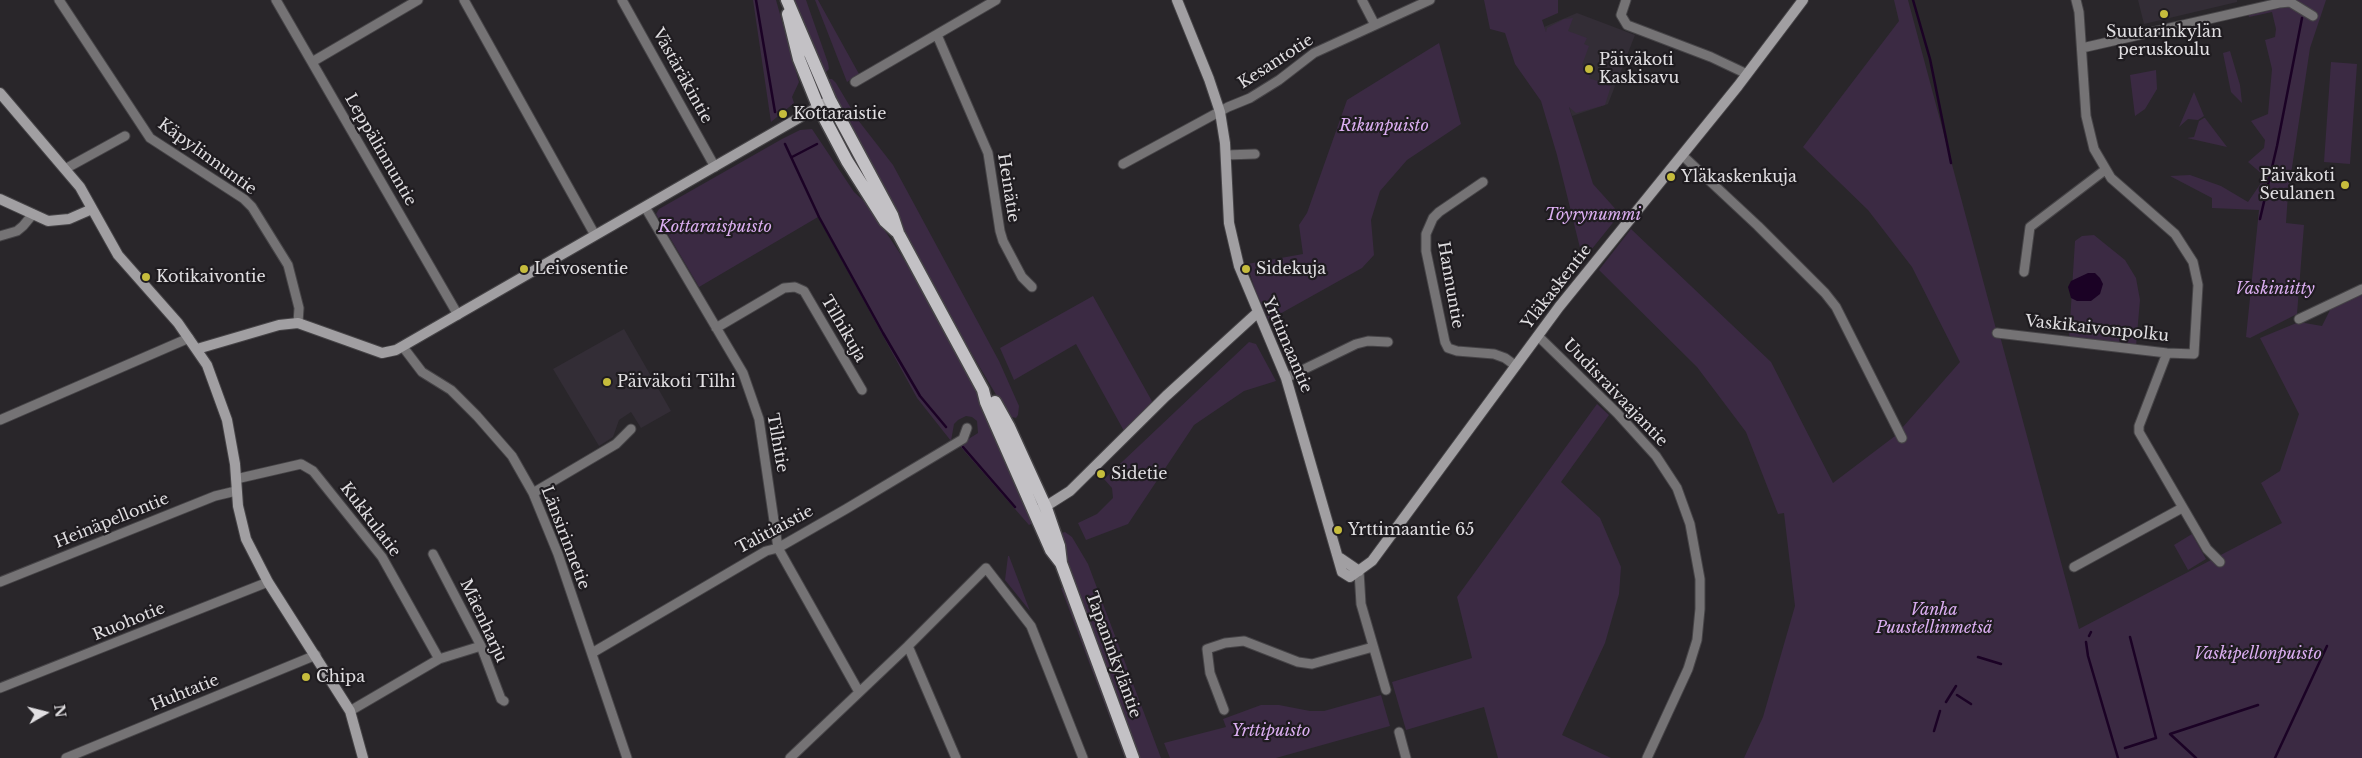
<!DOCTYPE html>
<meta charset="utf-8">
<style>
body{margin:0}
#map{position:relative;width:2362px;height:758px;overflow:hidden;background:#29262a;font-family:"Libre Baskerville",serif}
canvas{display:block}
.north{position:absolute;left:20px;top:688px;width:50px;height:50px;-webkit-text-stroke:4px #1f1c20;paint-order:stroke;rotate:82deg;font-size:14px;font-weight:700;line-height:20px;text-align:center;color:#e1dfe2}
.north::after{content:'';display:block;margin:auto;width:18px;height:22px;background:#e1dfe2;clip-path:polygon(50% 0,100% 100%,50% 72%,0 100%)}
</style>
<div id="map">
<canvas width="2362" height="758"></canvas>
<div class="north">N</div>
</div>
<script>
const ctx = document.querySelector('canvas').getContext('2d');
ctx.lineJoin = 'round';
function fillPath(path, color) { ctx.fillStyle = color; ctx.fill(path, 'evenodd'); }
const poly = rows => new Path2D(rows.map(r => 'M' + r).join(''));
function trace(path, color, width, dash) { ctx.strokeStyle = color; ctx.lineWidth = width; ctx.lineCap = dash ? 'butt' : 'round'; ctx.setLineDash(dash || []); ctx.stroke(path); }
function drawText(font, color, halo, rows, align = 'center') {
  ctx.font = font + ' "Libre Baskerville",serif'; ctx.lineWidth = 4.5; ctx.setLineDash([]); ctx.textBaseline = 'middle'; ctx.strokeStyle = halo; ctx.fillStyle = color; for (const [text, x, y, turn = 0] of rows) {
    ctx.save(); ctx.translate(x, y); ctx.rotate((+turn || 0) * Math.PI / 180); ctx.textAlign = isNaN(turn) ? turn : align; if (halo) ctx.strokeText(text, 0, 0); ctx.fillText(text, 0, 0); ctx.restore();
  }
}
fillPath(poly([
 [2138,0,2237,0,2237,2,2144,24],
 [1577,13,1635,35,1608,104,1572,116,1544,27],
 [624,329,671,411,641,428,631,412,619,420,613,437,599,446,553,369]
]), '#332d36');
fillPath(poly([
 [753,0,776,0,799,82,792,97,794,103,771,122],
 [793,0,806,0,828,63,829,69,826,72,823,73],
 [815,0,818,0,859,74,847,82],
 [1484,0,1558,0,1558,13,1542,20,1546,32,1547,28,1564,19,1573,18,1568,31,1587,38,1584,44,1589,46,1582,65,1592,69,1589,78,1611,86,1605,105,1576,113,1569,107,1593,184,1620,214,1583,260,1557,155,1541,101,1515,64,1505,33,1490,29],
 [1894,0,1908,0,1996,329,2000,336,2079,629,2282,523,2261,483,2280,471,2299,414,2260,338,2299,322,2322,326,2332,306,2362,292,2362,758,1744,758,1763,717,1795,606,1784,513,1778,514,1746,432,1697,367,1599,270,1631,229,1771,362,1833,483,1895,436,1960,362,1912,267,1868,210,1803,147,1899,21],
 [2282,0,2326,0,2310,48,2288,194,2286,223,2304,225,2297,314,2250,338,2246,337,2259,210,2212,208,2212,198,2170,176,2190,175,2221,186,2248,202,2261,183,2262,174,2248,162,2264,148,2265,140,2251,121,2268,114,2272,69,2265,40,2275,37,2276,29,2272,12,2249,17,2248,13],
 [1439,43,1461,124,1407,160,1380,191,1371,220,1374,255,1362,268,1269,320,1255,290,1247,264,1303,254,1299,225,1307,213,1347,100],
 [2230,51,2240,85,2242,103,2231,92,2223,53],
 [2331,62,2357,64,2350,164,2324,162],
 [2156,70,2157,89,2145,109,2135,116,2130,75],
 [829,79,832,79,836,83,858,120,893,165,999,361,1019,406,1018,415,1016,418,1012,417,1001,403,969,349,890,204,827,80],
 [2194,92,2204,116,2198,120,2188,119,2179,127],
 [2204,118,2205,118,2227,147,2187,138,2194,137,2199,121],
 [812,129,854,192,868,205,905,261,959,357,997,434,1035,522,1029,525,959,445,978,433,977,421,972,417,966,416,958,420,954,424,951,441,917,398,818,217,699,287,656,214,659,209,782,139,800,130],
 [2094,235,2125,260,2136,278,2140,300,2136,346,2069,338,2075,241,2082,236],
 [1093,296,1153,403,1124,431,1076,344,1014,380,1000,348],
 [1249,342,1256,344,1276,381,1244,391,1194,425,1128,524,1086,540,1078,523,1097,514,1113,498,1112,488,1104,479],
 [1597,404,1609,415,1561,482,1600,518,1621,567,1619,594,1605,643,1562,735,1611,758,1498,758,1484,707,1406,730,1392,682,1472,658,1457,597],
 [1065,532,1072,537,1088,564,1161,758,1140,758,1058,534],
 [2192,534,2206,559,2188,570,2174,545],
 [1008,556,1009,556,1030,611,1005,580],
 [1064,587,1129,758,1125,758,1061,588],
 [1381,695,1390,726,1276,758,1170,758,1164,743,1226,727,1223,719,1261,705,1279,705,1310,711,1324,711]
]), '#3b2a43');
fillPath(poly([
 [2088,273,2095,273,2100,278,2103,284,2100,294,2091,301,2077,301,2071,298,2068,287,2071,281]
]), '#1b0225');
trace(poly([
 [756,0,775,112],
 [1913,0,1930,59,1951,163],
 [785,144,819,217,883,333,920,396,946,427],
 [792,157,817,144],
 [2260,219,2277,146,2302,18],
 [963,447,1015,507],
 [2089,636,2091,632],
 [2086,642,2088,656,2118,758],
 [1978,657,2001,664],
 [1957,695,1971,704],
 [1946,702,1956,686],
 [1934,731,1940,711],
 [2125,748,2156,738,2130,637],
 [2196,758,2170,734,2258,705],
 [2275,758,2327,646]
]), '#1b0225', 2.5);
const street = poly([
 [59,0,150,138,244,199,252,207,288,265,299,308,298,323],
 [276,0,458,315],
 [464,0,595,235],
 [622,0,715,167],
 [1362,0,1375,25],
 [1626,0,1621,15,1627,25,1711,57,1747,74],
 [937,35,988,153,1000,231,1003,241,1022,277,1032,287],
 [2082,48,2279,3,2290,2,2313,16],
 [312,62,418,0],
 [855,82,996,0],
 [1226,155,1255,154],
 [1682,155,1758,226,1825,293,1836,307,1902,438],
 [1123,164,1228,107,1250,98,1279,80,1314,53,1430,0],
 [65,169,125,136],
 [1483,182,1439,212,1433,218,1426,234,1426,251,1445,342,1448,348,1457,351,1494,354,1505,358,1516,366],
 [645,207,743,373,759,419,778,548,859,692],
 [0,236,17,231,23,226,33,214],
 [2024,272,2030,227,2105,170],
 [2299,319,2362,289],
 [716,328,784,288,795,287,804,291,862,390],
 [1997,333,2167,353,2194,354,2198,285,2193,262,2175,234,2111,178,2094,149,2086,116,2079,12,2076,0],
 [1538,336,1617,413,1656,456,1677,488,1690,524,1700,579,1700,609,1697,640,1688,669,1647,758],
 [403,347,422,372,451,390,477,416,512,456,533,493,558,554,627,758],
 [2167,353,2139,426,2139,432,2207,549,2220,562],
 [1286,378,1356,344,1368,341,1388,342],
 [0,420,189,338],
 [236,479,301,464,313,471,382,557,439,659],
 [533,493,616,444,631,429],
 [433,554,481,646,501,699,504,701],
 [2074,567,2182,508],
 [1359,571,1361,604,1386,690],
 [0,582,215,496,236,491],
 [908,646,956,758],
 [592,653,766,551,778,548,846,509,963,439,967,428],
 [0,688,268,582],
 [1224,710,1210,673,1207,649,1225,643,1244,641,1298,662,1312,664,1373,647],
 [350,711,439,659,481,646],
 [1399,732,1406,758],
 [66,758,316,655],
 [790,758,908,646,986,568,1031,626,1083,758]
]);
const secondary = poly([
 [1177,0,1209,79,1220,112,1225,143,1229,223,1239,266,1286,378,1342,572,1350,577,1372,561,1559,307,1738,86,1803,0],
 [0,93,80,187,118,255,178,323,207,365,227,420,235,464,238,506,246,539,268,582,350,711,363,758],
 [0,199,48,221,69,219,92,209],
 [197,349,279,325,298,323,382,353,396,350,830,100],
 [1040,510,1070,491,1166,396,1257,313],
 [1340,558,1359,571]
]);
const primary = poly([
 [787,0,830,100,892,215,898,233,983,390,986,402,1051,550,1061,563],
 [788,14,799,59,818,106,847,161,885,221,896,231],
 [995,402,1009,427,1046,508,1059,546,1061,563,1133,758]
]);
trace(street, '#464447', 11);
trace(secondary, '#464447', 12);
trace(primary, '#464447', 15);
trace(street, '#757375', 9);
trace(secondary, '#a19fa2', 10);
trace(primary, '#c3c1c5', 12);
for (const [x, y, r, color] of [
 [2164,14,5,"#c6bc3c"],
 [1589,69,5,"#c6bc3c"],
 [783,114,5,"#c6bc3c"],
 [1671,177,5,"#c6bc3c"],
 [2345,185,5,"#c6bc3c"],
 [524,269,5,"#c6bc3c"],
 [1246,269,5,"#c6bc3c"],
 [146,277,5,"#c6bc3c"],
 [607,382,5,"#c6bc3c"],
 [1101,474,5,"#c6bc3c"],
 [1338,530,5,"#c6bc3c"],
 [306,677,5,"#c6bc3c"]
]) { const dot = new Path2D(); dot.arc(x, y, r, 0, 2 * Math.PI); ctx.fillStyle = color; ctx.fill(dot); trace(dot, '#1f1c20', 2); }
drawText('16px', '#e1dfe2', '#1f1c20', [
 ["Suutarinkylän",2164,32,"center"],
 ["peruskoulu",2164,50,"center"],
 ["Päiväkoti",1599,60],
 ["Kaskisavu",1599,78],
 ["Kottaraistie",793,114],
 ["Päiväkoti",2335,176,"right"],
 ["Seulanen",2335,194,"right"],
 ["Yläkaskenkuja",1681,177],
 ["Leivosentie",534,269],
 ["Sidekuja",1256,269],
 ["Kotikaivontie",156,277],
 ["Päiväkoti Tilhi",617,382],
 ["Sidetie",1111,474],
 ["Yrttimaantie 65",1348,530],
 ["Chipa",316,677]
], 'left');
drawText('16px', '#e1dfe2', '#1f1c20', [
 ["Kesantotie",1276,62,-33],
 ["Västäräkintie",682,76,61],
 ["Leppälinnuntie",380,150,60],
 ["Käpylinnuntie",207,157,36],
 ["Heinätie",1008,188,81],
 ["Hannuntie",1450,285,80],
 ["Yläkaskentie",1557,287,-52],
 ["Tilhikuja",843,329,60],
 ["Vaskikaivonpolku",2097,329,6],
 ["Yrttimaantie",1287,345,67],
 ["Uudisraivaajantie",1615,393,46],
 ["Tilhitie",777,443,80],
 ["Kukkulatie",370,520,53],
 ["Heinäpellontie",112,521,-22],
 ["Talitiaistie",775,530,-28],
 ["Länsirinnetie",565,538,69],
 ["Mäenharju",483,621,65],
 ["Ruohotie",129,622,-22],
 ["Tapaninkyläntie",1113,655,70],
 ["Huhtatie",185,693,-22]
]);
drawText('italic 16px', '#dbaef1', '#1f1c20', [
 ["Rikunpuisto",1384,126],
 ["Töyrynummi",1593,215],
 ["Kottaraispuisto",715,227],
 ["Vaskiniitty",2275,289],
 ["Vanha",1934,610],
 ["Puustellinmetsä",1934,628],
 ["Vaskipellonpuisto",2258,654],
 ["Yrttipuisto",1271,731]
]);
</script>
